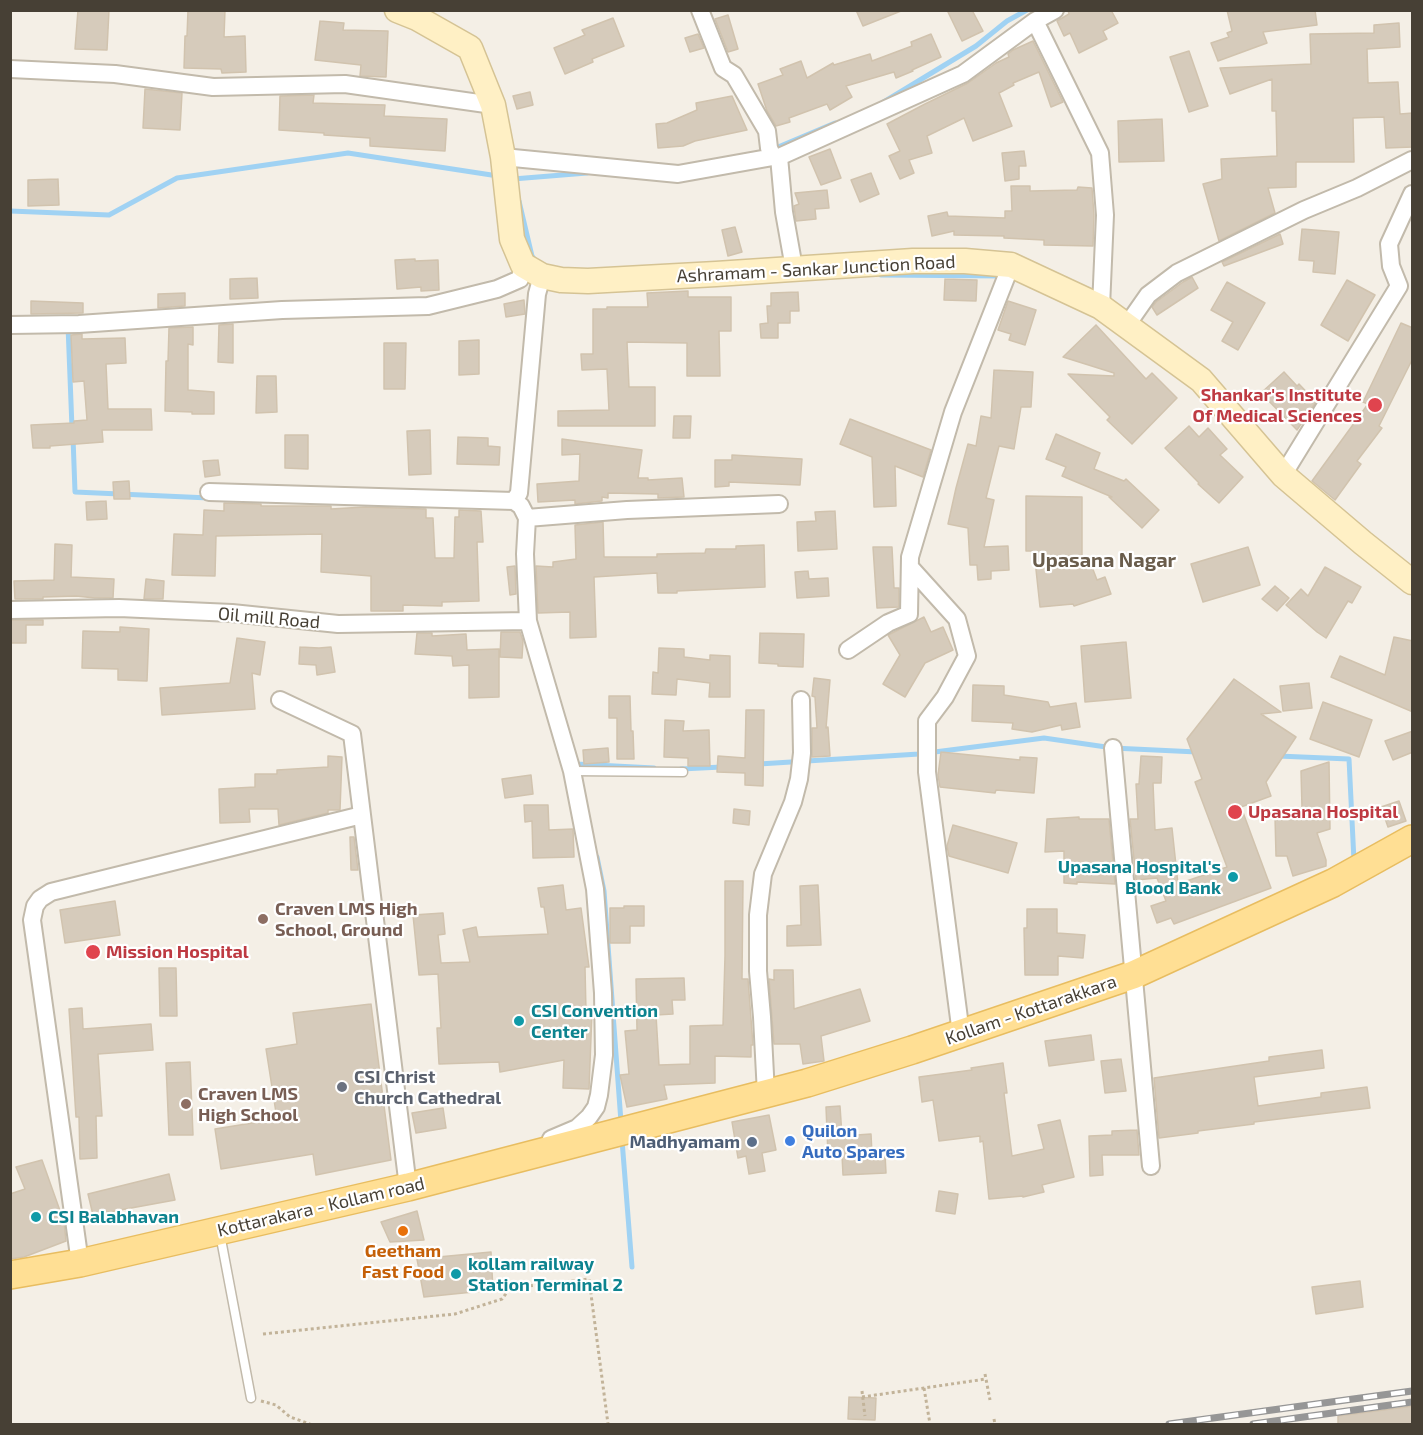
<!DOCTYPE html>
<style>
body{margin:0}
#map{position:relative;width:1423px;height:1435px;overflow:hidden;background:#f4efe6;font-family:"Exo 2",sans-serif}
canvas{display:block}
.frame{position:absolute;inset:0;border:12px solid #474035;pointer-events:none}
</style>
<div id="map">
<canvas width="1423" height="1435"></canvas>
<div class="frame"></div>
</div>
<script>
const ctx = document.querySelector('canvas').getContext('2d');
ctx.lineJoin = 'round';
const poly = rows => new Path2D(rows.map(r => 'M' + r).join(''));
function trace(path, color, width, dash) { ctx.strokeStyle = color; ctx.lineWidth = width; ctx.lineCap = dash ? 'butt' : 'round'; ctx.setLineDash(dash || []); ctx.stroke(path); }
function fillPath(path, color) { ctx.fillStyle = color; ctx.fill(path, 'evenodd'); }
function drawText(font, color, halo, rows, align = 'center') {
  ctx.font = font + ' "Exo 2",sans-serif'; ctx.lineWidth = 4.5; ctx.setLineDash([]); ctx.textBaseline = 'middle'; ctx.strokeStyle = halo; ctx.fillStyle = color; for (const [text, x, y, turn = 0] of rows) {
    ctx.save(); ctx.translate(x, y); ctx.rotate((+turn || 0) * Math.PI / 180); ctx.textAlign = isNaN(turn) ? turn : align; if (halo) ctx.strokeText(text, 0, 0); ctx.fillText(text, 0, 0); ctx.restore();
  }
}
trace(poly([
 [882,103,976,46,1007,21,1027,10],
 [771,150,835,123],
 [513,179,587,173],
 [519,201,532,256,534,259],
 [10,211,109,215,177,178,348,153,498,176],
 [881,275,1004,276],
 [68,326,72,428],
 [73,437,75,492,209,498],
 [1278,756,1349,759,1354,861],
 [575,761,576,764,654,768],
 [759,764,919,754,1044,738,1113,748,1197,752],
 [681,769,722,767],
 [597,857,604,891,621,1122],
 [622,1140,632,1267]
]), '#a0d2f3', 5);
const building = poly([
 [78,10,109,10,107,50,75,49,78,10],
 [188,10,225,10,224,37,245,36,246,72,222,73,221,69,184,68,185,36,187,36,188,10],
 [856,10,901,10,901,11,863,26,856,10],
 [947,10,972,10,983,31,962,41,947,10],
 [1068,10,1111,10,1118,23,1103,31,1107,39,1079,53,1070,33,1064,36,1057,21,1069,14,1068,10],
 [1227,10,1315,10,1317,25,1263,32,1267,43,1218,61,1211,43,1229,37,1227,33,1232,31,1227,10],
 [728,15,738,49,728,52,715,19,728,15],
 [613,18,624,46,592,59,593,62,565,74,554,48,585,35,582,30,613,18],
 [320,21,344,23,343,30,388,31,386,77,360,76,361,65,315,60,320,21],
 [1399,23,1400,47,1367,49,1368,83,1398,82,1400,114,1413,113,1413,147,1386,148,1384,117,1353,118,1354,162,1296,162,1296,187,1268,188,1275,213,1219,241,1203,184,1222,179,1221,159,1277,156,1276,111,1272,111,1272,79,1230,94,1220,68,1311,64,1310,34,1374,33,1374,25,1399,23],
 [698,34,704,48,690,52,685,38,698,34],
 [931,34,941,57,912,70,913,71,896,78,894,72,846,86,852,97,830,110,827,104,789,118,790,122,776,126,767,111,758,84,783,75,780,69,801,61,807,78,833,63,834,65,870,54,872,61,912,46,911,42,931,34],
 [1033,41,1063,102,1051,107,1039,72,1013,83,1014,85,999,93,1012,126,973,141,964,118,927,136,932,153,909,160,914,173,900,179,889,156,900,151,887,124,925,104,968,83,996,63,1009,57,1008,54,1013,50,1033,41],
 [1189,51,1208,106,1189,112,1170,57,1189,51],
 [145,89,182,93,180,130,143,128,145,89],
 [530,92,533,105,517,109,513,96,530,92],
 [314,95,313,103,385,105,384,116,447,119,445,151,370,146,370,138,324,135,324,133,279,130,280,96,314,95],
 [732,96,747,130,695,141,683,146,658,148,656,124,667,123,697,110,696,103,732,96],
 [1162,119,1164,161,1119,162,1118,121,1162,119],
 [830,149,841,178,821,185,809,157,830,149],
 [1024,151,1026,166,1019,166,1019,179,1005,181,1002,153,1024,151],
 [871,173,879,194,860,202,851,180,871,173],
 [58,179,59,205,28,206,28,180,58,179],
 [1011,186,1030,186,1030,191,1077,190,1078,187,1092,188,1094,215,1093,246,1044,245,1044,240,1004,238,1004,236,954,235,954,231,932,236,928,216,947,212,948,216,1005,218,1005,211,1012,211,1011,186],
 [827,190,829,208,815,209,816,219,796,221,794,206,799,204,795,193,827,190],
 [735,227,742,252,728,256,722,230,735,227],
 [1302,229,1339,232,1335,274,1313,272,1314,261,1299,260,1302,229],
 [1280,234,1283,244,1224,266,1222,262,1280,234],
 [415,259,415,261,438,260,439,290,421,291,421,287,397,289,395,260,415,259],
 [1192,277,1198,288,1157,315,1152,307,1156,302,1183,282,1192,277],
 [257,278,258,298,230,299,230,279,257,278],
 [945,279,977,280,976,301,944,300,945,279],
 [1347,280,1375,295,1348,341,1321,325,1347,280],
 [1227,282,1265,303,1238,350,1222,341,1233,322,1211,310,1227,282],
 [688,291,688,297,731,297,731,331,719,331,720,376,687,376,687,343,627,342,629,387,655,387,655,426,558,426,558,411,609,410,607,369,582,370,581,354,593,354,593,309,607,309,607,307,648,307,647,293,688,291],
 [798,292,799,311,790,311,790,323,778,323,778,338,761,338,760,324,768,323,767,306,771,306,771,293,798,292],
 [185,293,185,306,158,308,158,294,185,293],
 [524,300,525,314,506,317,504,304,524,300],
 [31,301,83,303,83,313,31,314,31,301],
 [1008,301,1036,310,1025,345,1009,340,1011,334,998,330,1008,301],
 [1401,323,1413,328,1413,358,1379,426,1382,428,1357,461,1361,464,1335,500,1312,481,1368,404,1363,402,1401,323],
 [233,324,233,363,218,362,219,325,233,324],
 [1096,325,1146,379,1152,373,1177,398,1132,444,1107,420,1110,417,1068,374,1114,376,1114,373,1063,357,1096,325],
 [193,327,193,345,188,344,188,390,214,392,214,414,192,414,192,412,165,411,166,361,168,361,169,328,193,327],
 [82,334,82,339,125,338,126,363,106,364,108,409,151,409,152,430,102,430,103,442,50,446,50,448,33,448,31,425,74,423,74,421,87,420,84,381,73,382,71,335,82,334],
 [479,340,479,374,459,375,459,341,479,340],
 [384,343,406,343,405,389,384,389,384,343],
 [994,370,1033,372,1031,407,1021,407,1014,449,999,446,986,498,994,500,984,547,1008,546,1009,570,991,571,991,579,978,580,977,565,970,565,968,528,948,524,956,488,968,444,976,446,981,416,991,418,994,370],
 [1284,372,1297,386,1299,384,1316,402,1297,430,1261,393,1284,372],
 [257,376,276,376,277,412,256,413,257,376],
 [674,416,691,416,690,438,673,438,674,416],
 [850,419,931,450,923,477,895,466,896,506,874,507,872,457,840,444,850,419],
 [1189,426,1199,437,1208,428,1227,449,1220,455,1243,477,1219,503,1198,484,1199,483,1165,448,1189,426],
 [430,430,431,474,409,475,407,431,430,430],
 [1056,434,1100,453,1094,469,1124,481,1126,479,1159,510,1142,528,1109,497,1112,497,1062,476,1066,467,1046,459,1056,434],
 [285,435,308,435,308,469,285,468,285,435],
 [458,437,488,438,488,446,500,447,499,465,457,464,458,437],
 [562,439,642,450,638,478,648,478,648,480,682,478,684,497,658,498,658,494,608,493,608,498,602,497,602,501,575,504,575,500,538,502,537,484,579,481,580,454,562,455,562,439],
 [732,455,802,459,800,485,729,482,729,486,715,487,715,460,732,460,732,455],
 [218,460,220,475,205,477,203,461,218,460],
 [129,481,130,499,114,499,113,482,129,481],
 [1026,496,1082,497,1082,562,1089,559,1097,580,1105,577,1111,594,1074,606,1073,604,1040,607,1034,551,1026,551,1026,496],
 [106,501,107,519,87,520,86,502,106,501],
 [224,503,261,504,261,506,331,506,331,509,365,507,426,509,426,518,433,518,435,558,454,558,455,517,459,517,459,510,481,511,483,542,477,542,479,601,442,602,442,606,403,605,403,611,371,611,371,576,321,572,322,534,216,536,215,576,172,575,174,534,203,535,204,510,224,511,224,503],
 [835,511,837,549,798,551,797,522,816,521,815,512,835,511],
 [603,522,604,557,657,557,657,554,705,553,706,549,736,549,736,546,764,545,765,587,677,591,677,593,658,593,657,573,594,577,596,637,570,638,570,612,538,613,536,566,553,567,553,562,576,559,575,525,603,522],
 [55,544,72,545,71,577,114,579,113,598,95,598,76,596,43,597,43,599,15,599,14,581,54,580,55,544],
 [873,547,892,547,894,588,899,588,899,607,877,608,873,547],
 [1248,547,1260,585,1203,602,1191,564,1248,547],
 [515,566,516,594,510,595,507,567,515,566],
 [1325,567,1361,587,1352,603,1348,601,1326,638,1317,632,1286,605,1301,589,1308,596,1325,567],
 [808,571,809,579,828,578,829,596,797,598,795,572,808,571],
 [146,579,164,581,163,599,144,599,146,579],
 [1275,586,1289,598,1277,611,1262,599,1275,586],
 [924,617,931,632,943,627,953,650,925,663,905,697,883,684,900,655,888,635,924,617],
 [10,620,43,620,43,625,26,625,26,643,10,643,10,620],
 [120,627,149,629,147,681,118,680,118,669,82,668,83,631,120,632,120,627],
 [501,632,520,632,523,641,522,658,500,657,501,632],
 [417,633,432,633,432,636,466,634,467,650,499,649,499,697,469,698,469,665,453,666,452,656,415,654,417,633],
 [760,633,804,634,803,667,778,666,778,664,759,663,760,633],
 [1394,637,1413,641,1413,712,1331,677,1340,656,1385,675,1394,637],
 [237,638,265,642,260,675,252,673,255,709,162,715,160,688,230,683,237,638],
 [1126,642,1131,698,1085,702,1081,646,1126,642],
 [300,647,319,648,331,647,335,672,317,675,316,665,299,664,300,647],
 [659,648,684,649,684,657,710,660,710,655,730,656,730,697,709,697,710,683,677,679,676,695,652,694,653,672,658,673,659,648],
 [814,678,830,680,826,728,828,727,830,756,812,757,812,728,817,728,815,697,812,696,814,678],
 [1234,679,1281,712,1261,714,1296,737,1266,782,1271,796,1241,807,1271,888,1174,924,1171,918,1157,923,1151,906,1166,901,1157,878,1136,880,1130,819,1138,819,1136,784,1139,784,1141,756,1162,757,1161,783,1153,783,1155,830,1172,828,1178,884,1227,867,1195,782,1202,779,1187,739,1234,679],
 [1309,683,1312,708,1283,711,1280,686,1309,683],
 [973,685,1004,686,1004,695,1048,702,1050,707,1076,703,1080,727,1062,730,1061,725,1032,732,1012,729,1013,723,972,721,973,685],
 [609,696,630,696,631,731,633,731,634,759,617,759,617,718,609,718,609,696],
 [1323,702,1372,720,1359,757,1310,739,1323,702],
 [746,710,764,710,763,786,745,785,745,773,717,772,718,756,745,758,746,710],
 [665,720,684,721,683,731,709,730,710,766,688,766,688,758,664,757,665,720],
 [1413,731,1413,752,1393,760,1385,741,1413,731],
 [608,748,609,762,584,764,583,750,608,748],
 [941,752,1020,760,1020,757,1037,758,1034,793,996,790,995,793,940,787,938,775,941,752],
 [328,756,342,757,340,810,328,810,328,813,279,825,278,809,249,809,250,822,220,823,219,789,255,787,255,774,277,774,277,770,328,767,328,756],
 [1329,762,1330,829,1317,833,1326,860,1326,866,1293,876,1287,856,1276,856,1275,817,1302,808,1301,771,1329,762],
 [531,775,533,794,505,798,502,779,531,775],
 [1399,801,1406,821,1388,827,1381,807,1399,801],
 [524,805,548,805,549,830,573,829,574,857,533,858,532,821,525,822,524,805],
 [734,809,750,811,749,825,733,823,734,809],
 [1079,817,1079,819,1109,819,1115,884,1077,882,1077,884,1064,883,1064,851,1045,852,1047,819,1079,817],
 [953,825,1017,843,1008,873,949,856,947,846,953,825],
 [350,837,354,837,358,870,351,870,350,837],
 [725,881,743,881,742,979,748,979,753,1045,751,1045,751,1057,715,1056,715,1083,664,1085,667,1099,627,1107,620,1075,629,1074,625,1031,637,1030,636,979,684,978,685,1000,672,1000,673,1014,656,1015,659,1065,690,1064,690,1026,723,1025,725,956,725,881],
 [563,885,566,910,581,908,589,967,585,967,586,1012,592,1012,589,1089,563,1088,564,1060,500,1072,499,1062,439,1064,437,1028,441,1028,438,974,419,975,413,915,443,913,445,934,438,935,441,963,470,962,463,930,476,927,478,937,548,934,544,907,541,907,538,888,563,885],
 [818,885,821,945,787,946,787,926,801,925,800,886,818,885],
 [115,901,120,935,65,943,60,910,115,901],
 [624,906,644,906,644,926,630,926,630,943,610,943,610,908,624,908,624,906],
 [1027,909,1057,909,1057,933,1085,935,1083,958,1058,956,1058,975,1025,975,1024,928,1027,928,1027,909],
 [159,968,176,968,177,1016,160,1016,159,968],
 [774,970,793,970,794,1009,860,989,870,1021,821,1036,824,1061,803,1064,800,1044,774,1044,769,979,774,980,774,970],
 [371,1004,391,1160,316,1175,313,1154,221,1169,215,1129,277,1119,266,1049,297,1044,293,1013,371,1004],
 [82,1008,83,1029,151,1024,153,1050,98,1054,102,1116,96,1116,97,1158,80,1159,79,1117,76,1117,69,1009,82,1008],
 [1091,1035,1094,1060,1049,1066,1045,1041,1091,1035],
 [1322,1050,1324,1068,1254,1077,1258,1106,1321,1097,1321,1093,1367,1087,1370,1108,1254,1122,1254,1124,1198,1131,1198,1133,1159,1138,1154,1078,1269,1061,1269,1057,1322,1050],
 [1121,1059,1126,1091,1105,1093,1101,1061,1121,1059],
 [190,1062,193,1135,169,1135,166,1063,190,1062],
 [1003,1063,1007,1093,1004,1093,1012,1156,1044,1149,1038,1125,1060,1120,1074,1177,1042,1185,1044,1192,1023,1197,1023,1196,989,1199,983,1141,980,1142,980,1136,939,1141,933,1100,922,1102,919,1077,972,1070,971,1068,1003,1063],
 [840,1106,842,1136,871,1134,872,1154,885,1154,886,1173,843,1175,842,1155,828,1155,826,1107,840,1106],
 [443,1108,446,1128,416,1133,412,1113,443,1108],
 [769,1115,776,1150,762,1153,765,1171,749,1174,746,1156,738,1158,732,1122,769,1115],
 [1137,1130,1139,1155,1102,1155,1103,1175,1090,1176,1089,1136,1112,1135,1112,1131,1137,1130],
 [42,1160,64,1222,66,1241,24,1257,10,1259,10,1194,25,1189,16,1167,42,1160],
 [169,1174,175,1200,93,1215,88,1194,169,1174],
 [939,1191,958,1194,955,1214,936,1211,939,1191],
 [417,1211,424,1240,390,1242,381,1222,417,1211],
 [491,1252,493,1290,424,1297,417,1259,491,1252],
 [1360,1281,1363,1307,1316,1314,1312,1287,1360,1281],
 [849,1397,876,1398,875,1420,848,1419,849,1397],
 [1413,1406,1413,1425,1338,1425,1338,1416,1413,1406]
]);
fillPath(building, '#d6cbbb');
trace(building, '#d1c3ae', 1.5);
const lane = poly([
 [572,771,683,772],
 [220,1234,251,1398]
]);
const street = poly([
 [1035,21,1100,153,1105,215,1101,307],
 [10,69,115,74,213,87,345,84,493,105],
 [503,157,678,174,773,157,769,148,767,131,734,75,723,68,700,10],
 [773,157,779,157,963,74,1035,21,1055,10],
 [779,157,784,212,794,268],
 [542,276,537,294,519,493,514,501,521,506,527,518,525,554,528,621,572,771,595,889,603,993,604,1055,599,1095,596,1107,589,1117,577,1128,551,1139],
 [10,325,79,324,282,310,428,306,497,289,520,279,523,265],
 [1127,325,1148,295,1177,273,1304,210,1357,188,1412,160],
 [1283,475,1399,286,1391,266,1389,244,1412,194],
 [209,492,514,501],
 [527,518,627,510,779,504],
 [910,567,957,619,967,656,945,697,927,721,927,772,961,1034],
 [10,610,119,608,232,613,338,624,528,621],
 [848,650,888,623,909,614,910,557,953,412,1011,265],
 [280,700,352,734,408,1187],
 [1113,748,1151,1166],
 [766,1094,762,1017,758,971,758,915,763,874,793,802,799,779,802,753,801,700],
 [80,1263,32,920,35,906,40,899,51,892,362,815]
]);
const secondary = poly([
 [397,10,417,18,470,48,493,105,503,157,512,239,523,265,542,276,561,280,588,281,716,274,913,261,965,261,1011,265,1101,307,1201,380,1283,475,1363,543,1412,582]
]);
const primary = poly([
 [10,1275,80,1263,408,1187,807,1083,912,1050,1133,975,1333,883,1412,839]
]);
trace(lane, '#c2baab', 11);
trace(street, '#c2baab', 20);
trace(secondary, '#d5c394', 27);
trace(primary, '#e8bd60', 30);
trace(poly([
 [263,1334,455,1314,502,1299,510,1288,589,1279,608,1424],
 [985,1374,990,1400],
 [924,1388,930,1424],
 [862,1391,865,1416],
 [862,1397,986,1379],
 [261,1401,276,1405,290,1417,310,1424],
 [994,1419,995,1424]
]), '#c2b399', 3, [3, 3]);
trace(lane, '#fff', 8);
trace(street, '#fff', 16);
trace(secondary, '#fff0c5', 24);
trace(primary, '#ffdf94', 27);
const rail = poly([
 [1169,1424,1412,1391],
 [1253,1424,1412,1402]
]);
trace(rail, '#969696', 7);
trace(rail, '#fff', 4.5, [14]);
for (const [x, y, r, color] of [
 [1375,405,8,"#e0444e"],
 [1235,812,8,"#e0444e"],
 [1233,877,6,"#0f9aa8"],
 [263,919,6,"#8d6e63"],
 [93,952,8,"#e0444e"],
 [519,1021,6,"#0f9aa8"],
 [342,1087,6,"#6b7280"],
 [186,1104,6,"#8d6e63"],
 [790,1141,6,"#3f7fe0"],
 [752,1142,6,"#5c6f8a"],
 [36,1217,6,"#0f9aa8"],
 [403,1231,6,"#e8710a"],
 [456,1274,6,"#0f9aa8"]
]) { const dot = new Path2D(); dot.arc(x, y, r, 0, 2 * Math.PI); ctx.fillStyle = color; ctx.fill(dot); trace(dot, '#fff', 2); }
drawText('18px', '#474035', '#fff', [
 ["Ashramam - Sankar Junction Road",816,269,-3],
 ["Oil mill Road",269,618,5],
 ["Kollam - Kottarakkara",1031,1010,-19],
 ["Kottarakara - Kollam road",321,1207,-13]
]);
drawText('bold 18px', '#be3a42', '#fff', [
 ["Shankar's Institute",1362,395,"right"],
 ["Of Medical Sciences",1362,416,"right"],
 ["Upasana Hospital",1248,812],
 ["Mission Hospital",106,952]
], 'left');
drawText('bold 18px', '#0d838f', '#fff', [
 ["Upasana Hospital's",1221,867,"right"],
 ["Blood Bank",1221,888,"right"],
 ["CSI Convention",531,1011],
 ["Center",531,1032],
 ["CSI Balabhavan",48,1217],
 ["kollam railway",468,1264],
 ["Station Terminal 2",468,1285]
], 'left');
drawText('bold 18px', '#785e54', '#fff', [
 ["Craven LMS High",275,909],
 ["School, Ground",275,930],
 ["Craven LMS",198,1094],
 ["High School",198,1115]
], 'left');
drawText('bold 18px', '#5b616d', '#fff', [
 ["CSI Christ",354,1077],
 ["Church Cathedral",354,1098]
], 'left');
drawText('bold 18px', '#366cbe', '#fff', [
 ["Quilon",802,1131],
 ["Auto Spares",802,1152]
], 'left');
drawText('bold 18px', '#4e5e75', '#fff', [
 ["Madhyamam",740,1142]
], 'right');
drawText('bold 18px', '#c56008', '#fff', [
 ["Geetham",403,1251],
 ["Fast Food",403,1272]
]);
drawText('bold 20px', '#6a5d4c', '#fff', [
 ["Upasana Nagar",1104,560]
]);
</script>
